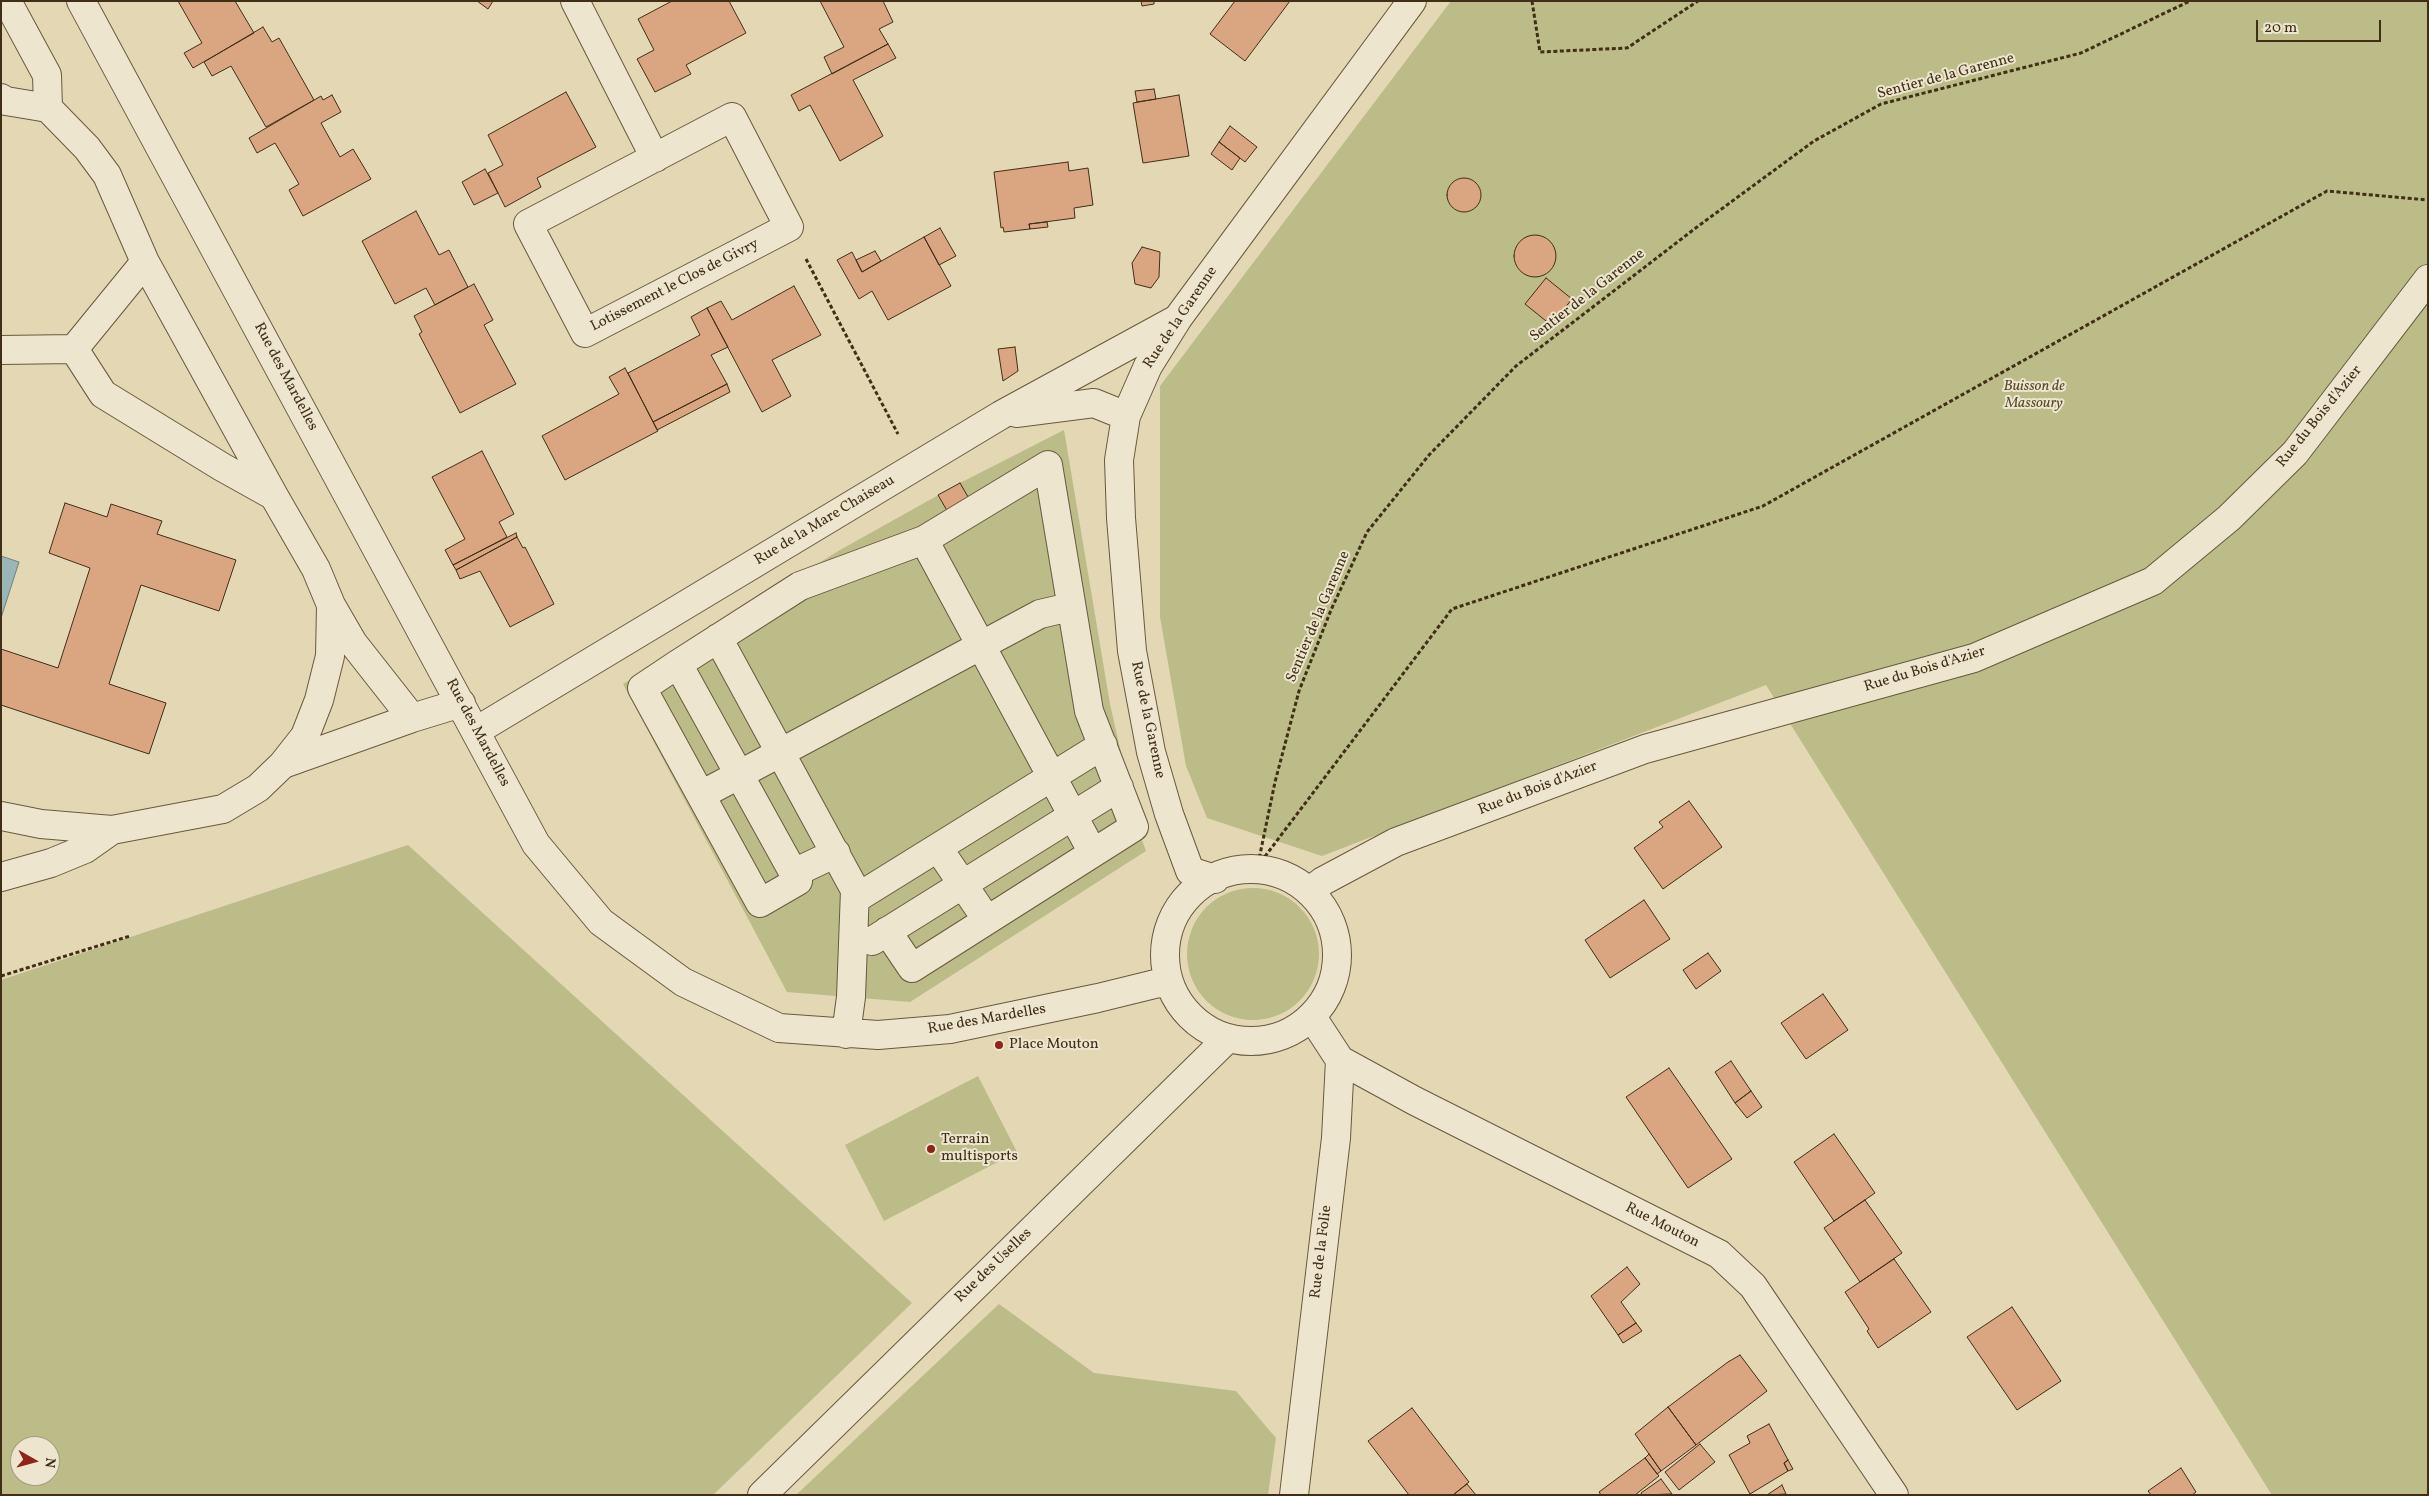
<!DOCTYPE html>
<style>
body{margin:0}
#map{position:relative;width:2429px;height:1496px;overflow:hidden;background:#e4d7b4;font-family:Vollkorn,serif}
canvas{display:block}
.frame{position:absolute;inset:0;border:2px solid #412e16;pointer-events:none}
.north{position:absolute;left:10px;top:1436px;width:50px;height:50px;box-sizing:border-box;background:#ede5ce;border:1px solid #a89c84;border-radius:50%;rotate:97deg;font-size:14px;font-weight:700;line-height:20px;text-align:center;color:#412e16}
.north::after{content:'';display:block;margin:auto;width:18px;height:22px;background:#8f2418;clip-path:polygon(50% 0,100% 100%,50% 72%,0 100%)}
.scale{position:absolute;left:2256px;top:20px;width:125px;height:22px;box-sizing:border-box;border:2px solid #412e16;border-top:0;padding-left:6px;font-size:15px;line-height:18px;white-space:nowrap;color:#412e16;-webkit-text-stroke:4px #ede5ce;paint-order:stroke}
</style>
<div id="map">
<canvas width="2429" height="1496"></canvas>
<div class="frame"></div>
<div class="north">N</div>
<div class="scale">20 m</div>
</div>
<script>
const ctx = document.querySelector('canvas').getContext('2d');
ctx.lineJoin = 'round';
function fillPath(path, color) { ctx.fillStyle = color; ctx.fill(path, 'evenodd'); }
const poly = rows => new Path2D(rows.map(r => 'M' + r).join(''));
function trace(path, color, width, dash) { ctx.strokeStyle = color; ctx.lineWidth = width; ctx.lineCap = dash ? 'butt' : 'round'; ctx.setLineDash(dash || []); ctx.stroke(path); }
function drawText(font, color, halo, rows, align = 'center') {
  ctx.font = font + ' Vollkorn,serif'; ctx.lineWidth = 4; ctx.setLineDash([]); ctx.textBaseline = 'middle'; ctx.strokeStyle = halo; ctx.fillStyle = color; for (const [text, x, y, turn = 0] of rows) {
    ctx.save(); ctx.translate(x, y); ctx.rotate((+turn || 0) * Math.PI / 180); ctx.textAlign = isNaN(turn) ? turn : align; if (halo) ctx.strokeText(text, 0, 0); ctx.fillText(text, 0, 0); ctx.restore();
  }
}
fillPath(poly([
 [1451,1,2428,1,2428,1495,2272,1495,1766,685,1322,856,1207,818,1186,766,1160,617,1160,386],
 [1064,430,1110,704,1139,832,1146,851,910,1002,787,992,623,684,840,550,960,483],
 [408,845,912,1303,713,1495,1,1495,1,980],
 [20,1446,50,1446,50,1476,20,1476],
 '1187 954a66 66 0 1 1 132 0a66 66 0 1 1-132 0Z',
 [978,1076,1017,1152,884,1221,845,1145],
 [999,1304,1094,1373,1236,1391,1276,1438,1268,1495,796,1495]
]), '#bcbc88');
const water = poly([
 [1,556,19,562,1,618,1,556]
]);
fillPath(water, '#9ab7b8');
trace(water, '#768077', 1);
const building = poly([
 [178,1,235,1,254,33,193,68,184,53,202,43,178,1],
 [477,1,493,1,488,9,477,1],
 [672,1,729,1,746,33,686,65,691,74,655,92,637,59,654,50,638,19,672,1],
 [820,1,883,1,893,22,879,29,888,44,832,74,824,57,844,47,820,1],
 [1141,1,1154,1,1154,4,1142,6,1141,1],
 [1235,1,1290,1,1245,61,1210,34,1235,1],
 [263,27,272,42,279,38,314,100,266,127,231,66,212,76,204,62,263,27],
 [888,44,896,58,853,80,883,136,840,161,810,105,799,111,791,95,888,44],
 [1154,89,1156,99,1137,102,1135,91,1154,89],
 [566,92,596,147,537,178,541,187,505,207,488,173,503,165,488,135,566,92],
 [332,95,341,112,321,123,340,157,353,149,371,179,303,216,289,190,299,184,275,143,257,153,249,138,321,96,323,100,332,95],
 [1179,95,1189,156,1143,163,1133,103,1179,95],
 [1230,126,1257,147,1245,162,1219,142,1230,126],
 [1219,142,1240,158,1232,170,1211,154,1219,142],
 [1068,162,1069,171,1088,168,1093,205,1074,208,1075,218,1029,224,1030,229,1004,232,1003,227,1001,228,994,172,1068,162],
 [485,169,498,193,474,205,462,182,485,169],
 '1447 195a17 17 0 1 1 34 0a17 17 0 1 1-34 0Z',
 [416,211,439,255,449,250,468,287,435,305,426,288,395,304,362,241,416,211],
 [1047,222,1048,227,1030,229,1029,224,1047,222],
 [940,228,956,256,939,265,924,237,940,228],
 '1514 256a21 21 0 1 1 42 0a21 21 0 1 1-42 0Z',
 [924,237,951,286,888,320,872,291,859,299,837,260,852,252,862,272,924,237],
 [1142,247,1160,252,1159,277,1151,288,1135,284,1132,263,1142,247],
 [875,251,881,261,862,272,856,260,875,251],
 [1546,278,1572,299,1551,325,1525,304,1546,278],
 [474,284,493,320,484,325,516,384,460,413,419,334,422,332,414,316,474,284],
 [794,286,821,335,772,360,791,396,762,412,707,308,721,301,732,320,794,286],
 [707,308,728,347,711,355,727,384,653,422,628,373,700,335,691,317,707,308],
 [1015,347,1018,371,1003,381,998,349,1015,347],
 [625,368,658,431,565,480,542,436,619,394,609,377,625,368],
 [727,384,730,392,657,430,653,422,727,384],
 [482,451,514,514,499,522,507,537,453,565,445,550,465,539,432,477,482,451],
 [960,483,971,502,949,514,938,495,960,483],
 [65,503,107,517,111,504,162,521,157,534,236,560,219,611,141,585,109,684,166,703,149,754,1,705,1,649,58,668,90,568,49,553,65,503],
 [516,533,517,537,456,570,453,565,516,533],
 [517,537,523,548,525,547,554,604,510,627,480,571,460,579,456,570,517,537],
 [1689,801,1722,847,1663,889,1634,848,1663,827,1659,822,1689,801],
 [1644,900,1670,939,1610,978,1585,940,1644,900],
 [1708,953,1721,971,1696,989,1683,970,1708,953],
 [1823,994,1848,1030,1806,1059,1781,1023,1823,994],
 [1731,1061,1751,1091,1735,1103,1715,1072,1731,1061],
 [1669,1068,1732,1159,1688,1188,1626,1097,1669,1068],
 [1751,1091,1762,1107,1747,1118,1735,1103,1751,1091],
 [1834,1134,1875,1193,1834,1221,1794,1162,1834,1134],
 [1865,1200,1902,1253,1860,1282,1824,1228,1865,1200],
 [1894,1259,1931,1312,1878,1348,1867,1331,1869,1329,1845,1292,1894,1259],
 [1627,1267,1640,1284,1621,1302,1636,1323,1618,1335,1591,1296,1627,1267],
 [2012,1307,2061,1381,2017,1410,1967,1337,2012,1307],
 [1636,1323,1642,1331,1623,1343,1618,1335,1636,1323],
 [1740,1355,1767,1391,1696,1445,1668,1407,1728,1362,1740,1355],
 [1668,1407,1696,1445,1661,1471,1635,1434,1668,1407],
 [1412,1408,1469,1482,1453,1495,1409,1495,1368,1441,1412,1408],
 [1769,1424,1788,1460,1784,1463,1788,1471,1750,1494,1729,1455,1750,1443,1747,1436,1769,1424],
 [1700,1444,1715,1462,1679,1490,1665,1472,1700,1444],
 [1649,1454,1661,1471,1657,1474,1645,1458,1649,1454],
 [1645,1458,1659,1476,1635,1495,1601,1495,1599,1492,1645,1458],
 [1788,1460,1793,1469,1788,1471,1784,1463,1788,1460],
 [2181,1468,2196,1492,2192,1495,2151,1495,2148,1491,2181,1468],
 [1661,1479,1672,1494,1642,1495,1641,1493,1661,1479],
 [1467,1484,1476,1495,1453,1495,1467,1484],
 [1782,1485,1786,1494,1767,1495,1782,1485]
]);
fillPath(building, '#daa682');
trace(building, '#412e16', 1);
const minor = poly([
 [7,1,47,75,48,108],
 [81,1,536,844,601,922,683,982,779,1028,878,1035,950,1029,1098,998,1159,983,1170,985],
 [575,1,655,158],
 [1,98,6,101,48,108,87,148,107,175,145,262,74,349],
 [732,117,789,227,585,333,528,224,732,117],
 [145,262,274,496],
 [1,350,74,349,103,394,222,467,274,496,316,569,331,605,330,656,319,700,305,736,283,764,258,788,223,809,112,830,41,824,1,816],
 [1016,413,1094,403,1126,416],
 [924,540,1093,853],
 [331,605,353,643,412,718],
 [718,638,855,890,851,997,846,1034],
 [678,664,798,881,760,903,642,688,678,664,800,586,924,540,1048,465,1089,711,1134,827,912,968,887,931],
 [476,731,1001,415,1177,319],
 [283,764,412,718,461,703],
 [701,795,1040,614,1070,607],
 [938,848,987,920],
 '1165 955a86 86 0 1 1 172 0a86 86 0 1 1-172 0Z',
 [794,873,836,853],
 [1,877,51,863,85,849,112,830],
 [1215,879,1190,871,1169,814,1151,752,1132,651,1121,518,1119,460,1126,416,1148,366,1178,318,1412,1],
 [1311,890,1323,881,1396,842,1645,749,1974,658,2153,581,2229,518,2295,453,2428,279],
 [855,899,1103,745],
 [872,941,1119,787],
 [1340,1060,1415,1101,1719,1254,1753,1286,1894,1495],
 [762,1495,1227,1039],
 [1294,1495,1336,1138,1340,1060,1312,1017]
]);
trace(minor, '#6a583e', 30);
trace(poly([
 [1532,1,1540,52,1627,48,1698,1],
 [806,259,898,434],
 [1258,864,1275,782,1299,691,1331,610,1367,532,1429,455,1516,366,1697,227,1814,141,1881,104,2081,53,2190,1],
 [1257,867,1452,609,1763,506,2327,191,2428,200],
 [1,976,130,936]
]), '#412e16', 3, [4, 2.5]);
trace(minor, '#ede5ce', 28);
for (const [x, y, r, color] of [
 [999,1045,5,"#8f2418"],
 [931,1149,5,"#8f2418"]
]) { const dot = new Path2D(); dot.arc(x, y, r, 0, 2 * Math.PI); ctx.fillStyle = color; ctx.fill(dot); trace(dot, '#ede5ce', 2); }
drawText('15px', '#412e16', '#ede5ce', [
 ["Sentier de la Garenne",1946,77,-15],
 ["Lotissement le Clos de Givry",675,286,-27],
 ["Sentier de la Garenne",1588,296,-38],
 ["Rue de la Garenne",1181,318,-56],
 ["Rue des Mardelles",285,377,62],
 ["Rue du Bois d'Azier",2320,417,-51],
 ["Rue de la Mare Chaiseau",825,521,-31],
 ["Sentier de la Garenne",1319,617,-67],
 ["Rue du Bois d'Azier",1925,670,-17],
 ["Rue de la Garenne",1147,720,78],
 ["Rue des Mardelles",477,733,62],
 ["Rue du Bois d'Azier",1538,789,-21],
 ["Rue des Mardelles",987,1020,-10],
 ["Rue Mouton",1662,1226,27],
 ["Rue de la Folie",1322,1252,-83],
 ["Rue des Uselles",994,1266,-44]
]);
drawText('italic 15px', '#5a4a2d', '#ede5ce', [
 ["Buisson de",2034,387],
 ["Massoury",2034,404]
]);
drawText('15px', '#412e16', '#ede5ce', [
 ["Place Mouton",1009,1045],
 ["Terrain",941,1140],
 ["multisports",941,1157]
], 'left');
</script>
